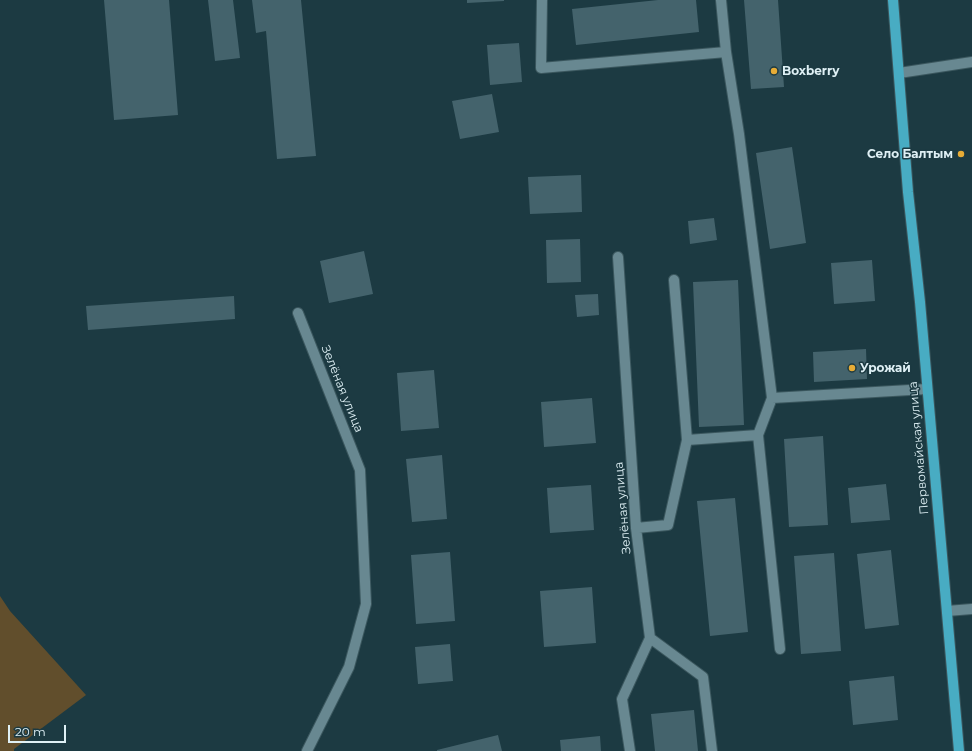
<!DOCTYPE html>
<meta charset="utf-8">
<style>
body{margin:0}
#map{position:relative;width:972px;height:751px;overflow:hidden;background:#1c3a42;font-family:Montserrat,sans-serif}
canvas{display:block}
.scale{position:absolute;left:8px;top:725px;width:58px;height:18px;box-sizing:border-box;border:2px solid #dff0f5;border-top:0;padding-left:5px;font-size:12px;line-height:14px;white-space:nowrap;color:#dff0f5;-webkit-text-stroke:3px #1c3a42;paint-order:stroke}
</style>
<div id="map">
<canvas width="972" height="751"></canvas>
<div class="scale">20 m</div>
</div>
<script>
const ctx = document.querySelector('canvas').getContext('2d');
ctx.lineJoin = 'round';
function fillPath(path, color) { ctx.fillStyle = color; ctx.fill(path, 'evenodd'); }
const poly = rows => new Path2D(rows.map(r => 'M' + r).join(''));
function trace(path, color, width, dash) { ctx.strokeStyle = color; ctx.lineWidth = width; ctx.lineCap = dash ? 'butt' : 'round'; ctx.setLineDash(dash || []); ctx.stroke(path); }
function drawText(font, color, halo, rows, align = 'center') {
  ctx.font = font + ' Montserrat,sans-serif'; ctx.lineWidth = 3; ctx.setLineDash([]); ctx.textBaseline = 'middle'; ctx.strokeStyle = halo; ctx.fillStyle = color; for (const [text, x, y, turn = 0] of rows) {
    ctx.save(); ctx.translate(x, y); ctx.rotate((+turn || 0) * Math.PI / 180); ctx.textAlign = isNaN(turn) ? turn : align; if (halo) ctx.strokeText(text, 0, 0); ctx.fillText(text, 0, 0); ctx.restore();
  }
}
fillPath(poly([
 [0,596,10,611,86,695,14,749,14,751,0,751]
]), '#614e2c');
fillPath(poly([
 [104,0,169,0,178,115,114,120],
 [208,0,233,0,240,58,215,61],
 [252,0,301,0,316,156,277,159,266,31,256,33],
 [467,0,504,0,504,1,467,3],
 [658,0,696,0,699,32,576,45,572,9],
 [744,0,778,0,784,87,751,89],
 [519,43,522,82,490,85,487,45],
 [492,94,499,132,460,139,452,101],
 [792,147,806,243,770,249,756,153],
 [581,175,582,212,530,214,528,177],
 [714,218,717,240,690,244,688,221],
 [580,239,581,282,547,283,546,240],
 [364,251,373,294,329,303,320,261],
 [872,260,875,301,834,304,831,263],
 [738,280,744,425,699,427,693,282],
 [598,294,599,315,577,317,575,295],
 [234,296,235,319,88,330,86,306],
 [866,349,867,379,814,382,813,352],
 [434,370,439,428,401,431,397,373],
 [592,398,596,443,544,447,541,402],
 [823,436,828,525,789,527,784,439],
 [442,455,447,519,412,522,406,459],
 [886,484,890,520,851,523,848,488],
 [591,485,594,530,550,533,547,488],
 [735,498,748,632,710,636,697,501],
 [891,550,899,625,865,629,857,554],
 [450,552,455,621,416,624,411,555],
 [834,553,841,651,801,654,794,556],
 [592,587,596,643,544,647,540,591],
 [450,644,453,681,418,684,415,647],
 [894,676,898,720,853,725,849,681],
 [694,710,698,751,655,751,651,714],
 [498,735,502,751,437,751,437,750],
 [600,736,601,751,561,751,560,740]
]), '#44636c');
const minor = poly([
 [542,0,541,68,726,52],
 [721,0,726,52,739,134,772,398,758,435,780,649],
 [899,73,972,62],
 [618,257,636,528,650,638,622,699,630,751],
 [298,313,360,470,366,604,349,667,307,751],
 [772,398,927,389],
 [687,440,758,435],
 [636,528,668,525,687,440,674,280],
 [947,611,972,609],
 [650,638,703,677,712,751]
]);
const major = poly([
 [893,0,908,192,920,302,959,751]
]);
trace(minor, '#3b575e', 12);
trace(major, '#3b575e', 12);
trace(minor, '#688891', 10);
trace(major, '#48acc3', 10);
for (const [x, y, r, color] of [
 [774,71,4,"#e7ac36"],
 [961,154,4,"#e7ac36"],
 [852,368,4,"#e7ac36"]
]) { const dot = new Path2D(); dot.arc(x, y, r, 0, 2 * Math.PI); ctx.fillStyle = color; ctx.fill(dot); trace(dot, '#1c3a42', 1.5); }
drawText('bold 12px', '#dff0f5', '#1c3a42', [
 ["Boxberry",782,71],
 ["Село Балтым",953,154,"right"],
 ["Урожай",860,368]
], 'left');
drawText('12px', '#dff0f5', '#1c3a42', [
 ["Зелёная улица",342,389,68],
 ["Первомайская улица",919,448,-95],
 ["Зелёная улица",623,508,-95]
]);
</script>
